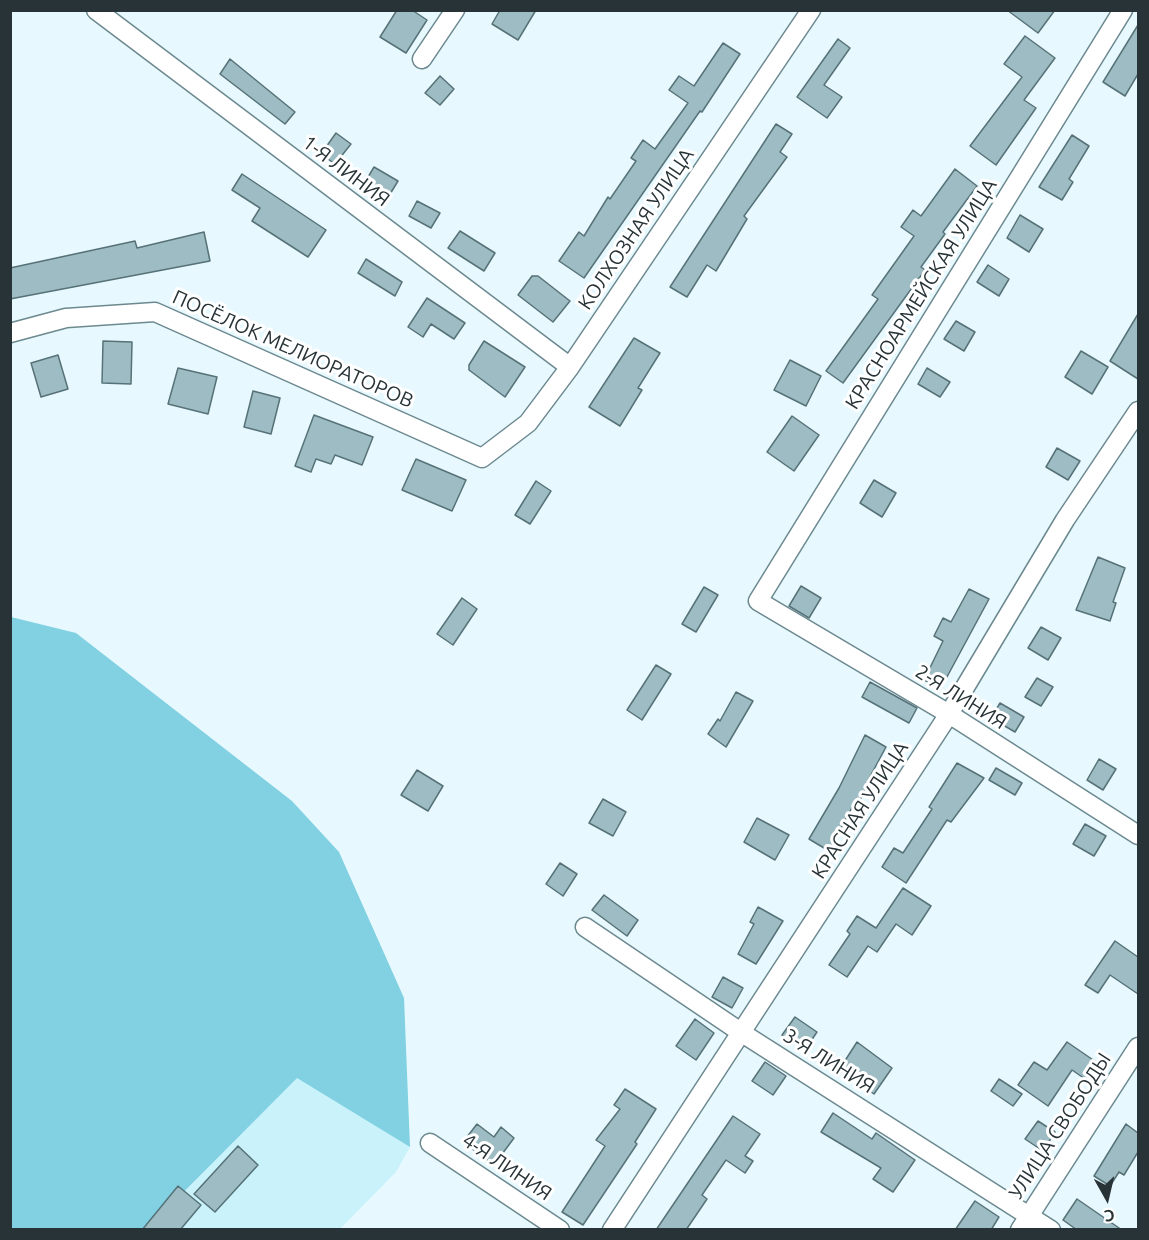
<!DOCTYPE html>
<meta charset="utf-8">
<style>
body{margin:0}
#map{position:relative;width:1149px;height:1240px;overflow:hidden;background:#e7f9fe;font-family:Ubuntu,sans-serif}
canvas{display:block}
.frame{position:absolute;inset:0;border:12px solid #273336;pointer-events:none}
.north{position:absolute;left:1077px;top:1168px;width:60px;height:60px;-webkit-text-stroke:4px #fff;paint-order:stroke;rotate:172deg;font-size:16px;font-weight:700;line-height:24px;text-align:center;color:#273336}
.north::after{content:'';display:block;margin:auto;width:21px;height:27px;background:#273336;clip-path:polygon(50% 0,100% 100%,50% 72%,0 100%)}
</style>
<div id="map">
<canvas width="1149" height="1240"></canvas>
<div class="frame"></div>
<div class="north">С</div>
</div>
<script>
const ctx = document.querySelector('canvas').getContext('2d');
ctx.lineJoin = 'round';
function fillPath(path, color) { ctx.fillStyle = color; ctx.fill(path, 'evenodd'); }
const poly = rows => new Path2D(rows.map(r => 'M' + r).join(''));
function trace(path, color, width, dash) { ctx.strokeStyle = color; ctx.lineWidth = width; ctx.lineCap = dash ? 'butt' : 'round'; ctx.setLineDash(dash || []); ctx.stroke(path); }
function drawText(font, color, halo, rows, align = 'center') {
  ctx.font = font + ' Ubuntu,sans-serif'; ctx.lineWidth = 6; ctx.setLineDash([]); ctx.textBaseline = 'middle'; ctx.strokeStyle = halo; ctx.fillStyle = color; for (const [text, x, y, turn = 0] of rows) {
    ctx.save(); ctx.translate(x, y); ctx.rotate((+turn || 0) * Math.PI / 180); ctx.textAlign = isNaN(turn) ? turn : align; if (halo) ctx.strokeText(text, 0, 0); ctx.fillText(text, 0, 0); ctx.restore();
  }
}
fillPath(poly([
 [297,1077,410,1147,396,1172,340,1229,147,1230]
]), '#c9f2fb');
fillPath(poly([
 [11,617,76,633,292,801,339,852,404,998,410,1147,297,1078,147,1229,11,1230]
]), '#81d1e2');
const building = poly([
 [397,10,412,10,427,20,406,53,380,37,397,10],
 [500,10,536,10,518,40,492,24,500,10],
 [1007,10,1055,10,1038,33,1007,10],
 [1138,25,1138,74,1125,96,1103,82,1138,25],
 [1025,36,1055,58,1024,100,1036,108,996,165,970,146,1022,77,1004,64,1025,36],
 [838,39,850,48,824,85,842,97,827,118,797,97,838,39],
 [723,43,740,54,702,112,700,111,584,278,559,261,579,232,584,236,608,197,610,199,636,161,631,158,643,140,655,149,688,103,669,90,679,76,694,86,723,43],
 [230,59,295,112,285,124,220,74,230,59],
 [440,76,454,89,440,105,425,93,440,76],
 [776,124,792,134,780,152,787,157,744,216,747,219,716,271,707,265,687,297,670,287,776,124],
 [336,133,351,144,335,164,321,154,336,133],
 [1072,135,1089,146,1069,179,1073,182,1062,200,1039,187,1072,135],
 [374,167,398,181,387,199,364,184,374,167],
 [955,169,977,186,943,232,945,234,921,267,925,270,843,383,826,371,878,299,872,295,914,236,901,227,913,210,921,216,955,169],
 [242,174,326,230,308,257,252,221,260,208,232,190,242,174],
 [417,201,440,213,431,228,409,216,417,201],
 [1020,215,1043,229,1029,252,1007,238,1020,215],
 [460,231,495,253,484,271,448,248,460,231],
 [204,232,210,261,10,299,10,268,135,241,137,248,204,232],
 [366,259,402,282,395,296,358,273,366,259],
 [988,265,1009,279,999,296,977,282,988,265],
 [532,276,538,276,570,301,553,322,518,295,532,276],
 [427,298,465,323,454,339,431,324,423,337,408,327,427,298],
 [1138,314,1138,379,1110,361,1138,314],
 [956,321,975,332,964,351,944,339,956,321],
 [634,338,660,353,638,388,642,390,620,426,589,407,634,338],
 [103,341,132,342,131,384,102,383,103,341],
 [484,341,525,367,505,397,469,370,469,365,484,341],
 [1081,351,1108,367,1092,394,1065,377,1081,351],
 [58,355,68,389,41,397,31,363,58,355],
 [790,360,821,376,806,406,774,390,790,360],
 [178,368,217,377,208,414,168,404,178,368],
 [927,368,950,382,940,397,918,384,927,368],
 [253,391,280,398,271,434,244,427,253,391],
 [314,415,373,437,362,465,335,455,331,464,316,459,311,472,295,466,314,415],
 [792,416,819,435,794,471,767,452,792,416],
 [1057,448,1080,461,1068,480,1046,467,1057,448],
 [416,459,466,480,452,511,402,490,416,459],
 [874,480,896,493,882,517,860,503,874,480],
 [536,481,551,491,530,524,515,515,536,481],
 [1098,557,1125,568,1113,602,1116,603,1110,621,1076,610,1098,557],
 [801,586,821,598,809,618,789,606,801,586],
 [704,587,718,595,696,632,682,624,704,587],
 [969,589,989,599,941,688,924,680,943,641,934,636,943,618,951,622,969,589],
 [462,598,477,609,453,645,437,634,462,598],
 [1041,627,1061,638,1048,660,1028,648,1041,627],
 [656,665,671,674,642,720,627,710,656,665],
 [1037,678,1053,687,1041,706,1025,697,1037,678],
 [870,682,917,708,909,723,862,697,870,682],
 [736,692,753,701,726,747,708,734,718,719,720,721,736,692],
 [1000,703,1024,717,1015,732,991,718,1000,703],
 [865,735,886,747,865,786,867,787,860,800,857,798,829,851,809,839,839,788,865,735],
 [1099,759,1116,769,1103,790,1087,780,1099,759],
 [957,763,984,778,951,822,947,820,906,883,882,867,894,848,903,853,932,809,929,807,957,763],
 [996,768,1022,783,1015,795,989,780,996,768],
 [417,770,443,786,428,811,401,795,417,770],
 [603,799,626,812,613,836,589,823,603,799],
 [757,818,789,835,775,860,744,842,757,818],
 [1085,824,1106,836,1094,856,1073,844,1085,824],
 [560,863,577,874,563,896,546,884,560,863],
 [903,888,931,906,912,935,896,924,877,952,868,946,847,977,829,965,850,934,847,931,857,916,876,928,903,888],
 [604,895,638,920,627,936,592,910,604,895],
 [758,907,783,921,756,964,738,954,754,924,750,922,758,907],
 [1115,941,1138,957,1138,994,1110,975,1098,993,1085,985,1115,941],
 [723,977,743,988,732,1008,712,997,723,977],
 [795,1017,817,1032,805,1050,782,1035,795,1017],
 [695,1019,714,1033,696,1060,676,1046,695,1019],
 [857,1042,892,1068,874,1094,839,1070,857,1042],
 [1067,1042,1099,1064,1088,1081,1072,1070,1048,1106,1018,1085,1034,1062,1047,1070,1067,1042],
 [765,1062,786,1076,773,1095,752,1081,765,1062],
 [999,1079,1022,1094,1013,1106,991,1091,999,1079],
 [625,1089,656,1109,635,1142,637,1144,583,1225,562,1212,605,1146,596,1140,620,1109,614,1105,625,1089],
 [833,1113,872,1139,876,1133,915,1160,893,1192,873,1179,881,1168,821,1132,833,1113],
 [733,1116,760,1134,745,1156,753,1161,745,1173,726,1160,702,1195,707,1199,686,1230,656,1230,733,1116],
 [1038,1121,1055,1132,1043,1151,1025,1139,1038,1121],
 [477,1124,494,1137,501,1127,514,1138,494,1165,463,1142,477,1124],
 [1126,1124,1138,1133,1138,1152,1124,1175,1119,1172,1110,1186,1094,1176,1126,1124],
 [238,1146,258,1165,215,1212,194,1194,238,1146],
 [178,1186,201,1205,180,1230,142,1230,178,1186],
 [1077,1199,1122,1230,1077,1230,1063,1220,1077,1199],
 [975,1201,999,1217,991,1230,955,1230,975,1201]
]);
fillPath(building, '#9ebcc3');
trace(building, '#567278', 1.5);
const minor = poly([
 [96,10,570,367],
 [1123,10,758,601,949,714,1138,835],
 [422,59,455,10],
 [10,333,66,318,155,312,482,458,528,423,570,367,811,10],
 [585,927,742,1033,1051,1230],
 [430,1143,560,1230],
 [612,1230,949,714,1065,520,1138,411],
 [1020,1230,1138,1047]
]);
trace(minor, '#6c8990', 21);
trace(minor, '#fff', 18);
drawText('20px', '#273336', '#fff', [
 ["1-Я ЛИНИЯ",346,171,37],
 ["КОЛХОЗНАЯ УЛИЦА",636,229,-56],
 ["КРАСНОАРМЕЙСКАЯ УЛИЦА",921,294,-58],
 ["ПОСЁЛОК МЕЛИОРАТОРОВ",293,349,24],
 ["2-Я ЛИНИЯ",961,697,32],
 ["КРАСНАЯ УЛИЦА",860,810,-57],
 ["3-Я ЛИНИЯ",829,1061,32],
 ["УЛИЦА СВОБОДЫ",1060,1126,-57],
 ["4-Я ЛИНИЯ",507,1167,34]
]);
</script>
